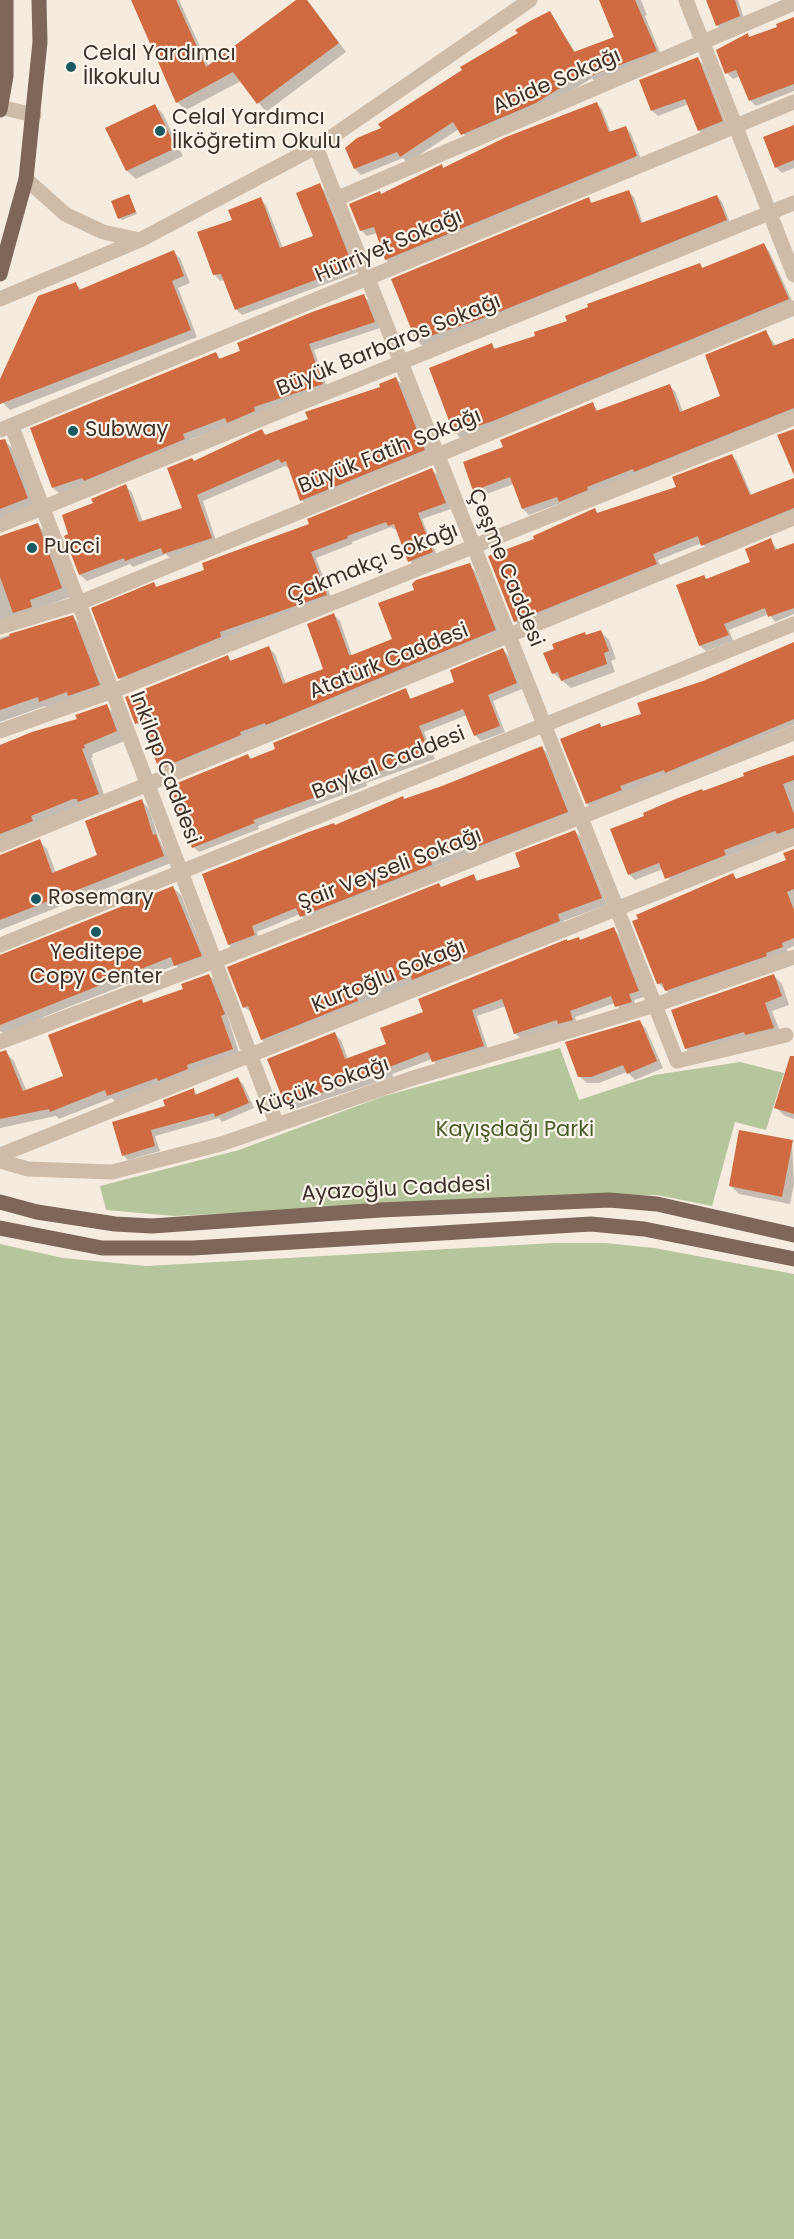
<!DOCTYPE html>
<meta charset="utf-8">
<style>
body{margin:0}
canvas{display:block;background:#f5ebde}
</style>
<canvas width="794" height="2239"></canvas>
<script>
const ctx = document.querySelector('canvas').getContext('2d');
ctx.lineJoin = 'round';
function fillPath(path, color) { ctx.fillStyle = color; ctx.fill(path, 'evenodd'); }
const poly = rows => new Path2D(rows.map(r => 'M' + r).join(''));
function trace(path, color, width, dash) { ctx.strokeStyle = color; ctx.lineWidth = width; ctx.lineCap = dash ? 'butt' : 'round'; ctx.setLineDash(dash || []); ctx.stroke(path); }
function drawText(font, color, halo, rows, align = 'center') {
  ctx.font = font + ' Poppins,sans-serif'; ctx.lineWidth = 4.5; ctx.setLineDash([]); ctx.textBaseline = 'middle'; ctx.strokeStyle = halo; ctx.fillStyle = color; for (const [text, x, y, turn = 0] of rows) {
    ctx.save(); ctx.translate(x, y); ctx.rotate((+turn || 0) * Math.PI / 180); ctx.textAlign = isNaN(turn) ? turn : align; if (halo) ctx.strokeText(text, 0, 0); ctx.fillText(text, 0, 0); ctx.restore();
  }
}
fillPath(poly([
 [560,1048,579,1100,655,1075,740,1062,784,1073,766,1130,735,1122,712,1206,657,1195,504,1199,174,1216,106,1210,100,1186,239,1150,384,1096],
 [554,1243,605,1243,654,1248,794,1274,794,2239,0,2239,0,1244,63,1258,146,1266]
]), '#b6c69c');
fillPath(poly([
 [133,0,179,0,209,67,298,0,306,0,311,5,346,52,266,112,241,81,186,110,177,102],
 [600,0,641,0,647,15,645,16,662,57,595,82,592,78,543,109,469,140,459,129,407,163,403,158,361,175,355,169,383,129,550,13,576,53,616,38],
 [708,0,738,0,745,22,723,31,717,25],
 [794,19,794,91,756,106,750,100,740,76,733,79,727,73,747,35,750,38,779,28],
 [698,59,703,64,727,126,704,136,699,130,689,104,658,116,652,111],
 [597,104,602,109,611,133,626,128,631,133,642,162,392,265,386,260,377,233,367,236,361,230,382,195,441,166,444,169],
 [155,106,163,114,183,156,136,179,127,171,107,128],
 [794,122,794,168,782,173,776,167],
 [319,185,325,191,358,272,242,315,236,309,225,280,220,281,214,274,234,220,260,199,266,205,283,248,315,237],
 [628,191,634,197,643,224,717,196,722,202,731,225,423,346,417,341,588,199,593,204],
 [129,196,137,214,122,220,119,218],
 [764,245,769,251,794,305,461,439,456,433,491,344,497,350,537,337,700,265,704,269],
 [173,252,180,258,190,283,178,288,197,337,10,410,3,403,0,381,76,284,82,290],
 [363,296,370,302,380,328,314,350,328,390,189,440,191,446,60,494,53,488,215,353,221,359],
 [766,332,776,346,794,340,794,412,566,507,561,503,529,515,523,509,514,484,481,496,475,490,505,448,592,403,599,412,669,386,675,391,683,412,722,397],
 [396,379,403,385,431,456,308,507,302,500,290,469,285,466,203,501,217,544,171,560,166,554,133,567,130,564,87,581,80,575,95,504,126,486,132,493,143,522,184,509,195,462,262,431,267,436,310,420,307,413,382,388],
 [4,440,12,448,35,505,0,518,0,441],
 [731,455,737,461,752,496,794,480,794,515,709,551,702,543,658,560,662,570,521,627,515,621,536,539,594,510,598,514,678,488],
 [432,470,438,475,451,509,422,519,438,558,415,567,410,561,398,531,391,527,352,542,352,544,316,558,332,600,225,638,226,643,125,683,119,678,154,584,158,588,206,571],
 [38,525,46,533,70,597,37,609,0,632,0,537],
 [770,540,778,550,794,544,794,614,775,622,769,614,729,630,733,641,706,651,700,646,678,586,707,580,752,563],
 [469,565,475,571,501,636,165,769,159,763,146,728,143,729,137,723,228,657,233,662,269,648,275,654,286,684,325,670,334,615,340,621,352,656,393,639,416,590,416,582],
 [73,617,81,626,107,694,50,710,45,706,0,722,0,638],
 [601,632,609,640,616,659,611,661,615,672,571,688,553,673,556,649],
 [794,643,794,725,625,792,626,796,593,809,587,804,562,739,599,725,603,728,643,715,703,682],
 [503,650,509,656,522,689,493,701,505,732,481,741,475,735,467,715,424,732,435,759,366,783,367,786,258,826,259,829,199,852,193,847,247,755,252,759,277,750,405,690,412,700,456,683],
 [106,705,115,715,125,741,92,754,93,757,91,758,107,803,0,848,0,746,79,720],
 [542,747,547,753,573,817,435,866,437,871,307,922,300,914,257,932,260,941,235,950,229,945,204,875,442,787],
 [794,756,794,836,781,836,729,856,731,861,672,884,663,869,635,880,629,874,704,792],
 [142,801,149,809,159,839,171,863,0,930,0,857,39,841,47,849,56,873,99,855],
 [575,831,581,838,607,905,563,921,565,927,268,1046,262,1040,252,1013,244,1007,442,888,474,876,479,882,522,868],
 [794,849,794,946,787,949,788,953,672,996,658,983,733,875,738,880,788,860],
 [173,888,181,895,208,964,183,973,176,965,48,1015,7,1035,0,1031,0,955],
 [613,929,619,935,644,997,634,1000,637,1008,623,1012,615,1003,575,1017,578,1026,521,1039,515,1033,506,1006,477,1016,489,1052,439,1068,432,1059,392,1074,393,1077,292,1110,286,1104,335,1034,341,1040,348,1059,388,1045,424,1012,580,941],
 [209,975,217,983,240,1056,116,1103,112,1098,59,1119,56,1116,0,1128,0,1055,6,1053,14,1061,27,1092,65,1077,142,1001,145,1004,184,990],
 [774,976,782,984,789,1005,772,1011,782,1036,695,1057,686,1048],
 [639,1021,646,1029,663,1068,635,1080,627,1072,599,1083,587,1083,579,1076],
 [794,1064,794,1119,785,1116,776,1108],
 [238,1079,243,1084,254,1108,222,1122,219,1118,155,1136,160,1151,128,1160,123,1155,166,1107,193,1090,198,1095],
 [792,1142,794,1184,790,1204,739,1194,731,1186]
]), '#0003');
fillPath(poly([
 [131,0,176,0,206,67,296,0,307,0,339,43,257,104,233,72,176,103],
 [599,0,635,0,657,51,588,77,586,72,536,103,461,135,453,122,400,157,397,152,354,169,345,148,357,138,381,128,378,124,462,70,460,67,518,33,515,30,530,21,550,11,574,52,614,37],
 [706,0,735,0,740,16,716,26],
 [794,17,794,84,749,101,736,70,725,74,716,50,748,33,749,37,777,27,776,24],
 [698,57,723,121,698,131,685,99,651,111,639,80],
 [597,102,609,132,626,126,637,156,385,260,374,227,360,231,349,204,380,191,381,194,442,164,443,168,506,137],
 [155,104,176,148,126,171,105,128],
 [794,125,794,160,775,168,763,137],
 [320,183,353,266,235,310,221,274,213,275,197,232,232,220,228,210,261,197,280,248,313,236,296,193],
 [629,190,641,223,717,195,727,220,489,316,416,341,391,279,589,197,591,203],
 [129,194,136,212,118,219,111,201],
 [764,243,789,299,493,421,454,434,429,368,492,343,494,349,535,336,534,332,567,321,565,316,588,307,587,304,700,263,702,268],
 [174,250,184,276,172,281,191,330,0,404,0,379,38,296,76,282,79,290],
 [364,294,375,322,309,344,323,384,254,407,255,411,227,423,225,418,183,434,185,439,84,481,82,478,52,488,30,428,216,352,219,359,240,351,237,343,312,312],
 [766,330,773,346,794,338,794,408,634,472,633,469,587,487,588,490,559,502,557,497,522,509,510,477,473,491,463,462,503,447,500,440,593,402,596,411,670,384,680,412,720,396,705,355],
 [396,377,425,450,300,501,286,461,281,463,279,459,197,495,212,538,163,554,161,548,125,561,124,558,79,575,64,536,68,534,62,515,93,503,91,499,126,484,139,522,182,508,167,468,192,458,194,461,262,429,265,435,308,419,305,412,380,387,379,384],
 [794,429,794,475,777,435],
 [5,439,28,498,0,509,0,440],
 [732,454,750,495,794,478,794,508,701,546,698,536,653,554,657,564,514,622,488,556,534,539,533,536,595,508,597,513,676,487,672,477],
 [432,468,446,503,418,513,433,552,408,562,394,524,388,526,386,522,347,536,348,538,311,552,327,595,220,632,221,637,118,679,91,608,154,582,156,587,204,570,202,563,309,524,307,519],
 [38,523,62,588,30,600,32,607,13,613,0,577,0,536],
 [771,538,775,550,794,543,794,608,768,617,765,608,724,624,729,635,699,646,676,585,704,575,706,579,750,562,745,549],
 [470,563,496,630,266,725,265,723,240,732,241,735,164,767,162,762,157,764,141,722,135,724,125,697,228,655,230,661,269,646,283,684,323,669,307,624,334,613,349,655,352,655,392,639,378,603,414,590,412,584,416,580],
 [73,615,100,685,68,696,67,692,39,702,38,697,0,710,0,640,10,636,9,634],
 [601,630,609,651,604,653,607,664,561,681,558,672,552,674,543,653,554,649,552,644,585,632,586,635],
 [794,642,794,719,665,773,664,770,620,786,622,790,586,804,560,739,600,723,601,727,641,714,637,703,703,681],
 [503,648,517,683,488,695,500,726,474,736,463,709,419,726,430,753,361,778,362,780,253,820,255,823,192,848,170,786,248,754,250,759,275,749,273,743,406,688,410,699,454,682,450,670],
 [107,704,117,731,84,745,85,748,82,749,99,794,78,802,77,799,73,799,31,816,33,821,0,834,0,745,32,732,77,719,75,715],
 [542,746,568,812,474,848,473,845,431,860,432,865,300,917,296,908,252,926,255,935,228,945,202,874,306,833,334,823,335,825,403,796,404,799,442,786],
 [794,755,794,780,783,784,794,814,794,828,777,834,775,831,724,850,726,855,665,879,659,863,628,875,610,829,644,816,643,813,673,800,702,789,703,791,744,776,743,773],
 [142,799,153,835,156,834,164,856,0,920,0,855,40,839,52,873,97,855,85,821],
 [575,830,602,898,558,914,560,921,412,980,411,976,357,997,358,1001,261,1040,248,1006,243,1008,227,967,439,883,441,887,474,874,476,881,520,867,515,853],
 [794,849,794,889,787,892,794,910,794,938,782,943,783,947,766,953,767,956,665,991,662,983,657,984,632,921,638,919,636,915,733,873,736,879,786,860,783,853],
 [173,886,202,956,174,966,171,957,0,1025,0,955],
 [614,927,639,991,629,994,632,1002,615,1007,611,996,570,1011,573,1020,558,1024,557,1020,514,1034,502,999,472,1010,484,1046,432,1062,428,1052,387,1068,388,1071,285,1105,267,1059,335,1032,345,1059,386,1044,380,1028,423,1012,418,999,567,939,567,941,579,937,580,940],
 [209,974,225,1014,221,1016,233,1049,187,1065,188,1069,158,1081,157,1078,107,1096,105,1090,50,1112,49,1109,0,1119,0,1052,6,1050,23,1091,63,1076,48,1035,142,999,143,1003,183,989,181,984],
 [774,974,782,996,765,1003,774,1028,745,1035,744,1032,685,1049,671,1010],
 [640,1020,657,1061,627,1074,623,1065,591,1077,578,1077,565,1042],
 [790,1056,794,1056,794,1114,774,1108],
 [238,1077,249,1103,215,1117,214,1113,151,1130,155,1146,122,1156,112,1122,165,1106,163,1100,194,1088,195,1095],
 [739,1130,793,1140,782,1197,729,1186]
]), '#d06b41');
trace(poly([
 [686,0,794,275],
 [0,107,34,115],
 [316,147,677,1061,786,1035],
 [26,179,65,214,103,232,140,240],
 [336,199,794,3],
 [0,299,140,240,323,143,530,0],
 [12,427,277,1125],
 [0,430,794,102],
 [0,525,794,203],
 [0,627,79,603,794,308],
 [0,731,113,691,794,418],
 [0,845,794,518],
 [0,945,794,624],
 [0,1042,215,961,794,733],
 [0,1155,794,838],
 [0,1161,28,1169,112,1172,221,1144,410,1079,655,1005,794,957]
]), '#cfbca8', 15);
trace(poly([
 [0,110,6,76,6,0],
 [0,274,26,179,40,42,39,0],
 [0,1202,37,1212,115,1224,152,1226,380,1210,609,1200,657,1204,794,1235],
 [0,1228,102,1248,193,1248,591,1224,644,1229,794,1259]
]), '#7e6759', 15);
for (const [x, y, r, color] of [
 [71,67,6,"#1a5961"],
 [160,131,6,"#1a5961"],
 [73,431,6,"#1a5961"],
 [32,548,6,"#1a5961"],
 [36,899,6,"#1a5961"],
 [96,932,6,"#1a5961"]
]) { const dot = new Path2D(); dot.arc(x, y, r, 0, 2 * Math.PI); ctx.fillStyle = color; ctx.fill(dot); trace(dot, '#fcf5eb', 2); }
drawText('21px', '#3b3029', '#fcf5eb', [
 ["Celal Yardımcı",83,55],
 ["İlkokulu",83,79],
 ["Celal Yardımcı",172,119],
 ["İlköğretim Okulu",172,143],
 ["Subway",85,431],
 ["Pucci",44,548],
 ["Rosemary",48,899],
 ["Yeditepe",96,954,"center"],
 ["Copy Center",96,978,"center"]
], 'left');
drawText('21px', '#3b3029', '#fcf5eb', [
 ["Abide Sokağı",557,82,-23],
 ["Hürriyet Sokağı",389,247,-23],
 ["Büyük Barbaros Sokağı",389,346,-22],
 ["Büyük Fatih Sokağı",390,452,-22],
 ["Çakmakçı Sokağı",373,564,-22],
 ["Çeşme Caddesi",505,568,68],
 ["Atatürk Caddesi",389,662,-22],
 ["Baykal Caddesi",389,764,-22],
 ["Inkilap Caddesi",164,768,69],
 ["Şair Veyseli Sokağı",390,870,-21],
 ["Kurtoğlu Sokağı",389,977,-22],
 ["Küçük Sokağı",323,1087,-19],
 ["Ayazoğlu Caddesi",396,1190,-3]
]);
drawText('21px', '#475c2a', '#fcf5eb', [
 ["Kayışdağı Parki",515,1131]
]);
</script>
